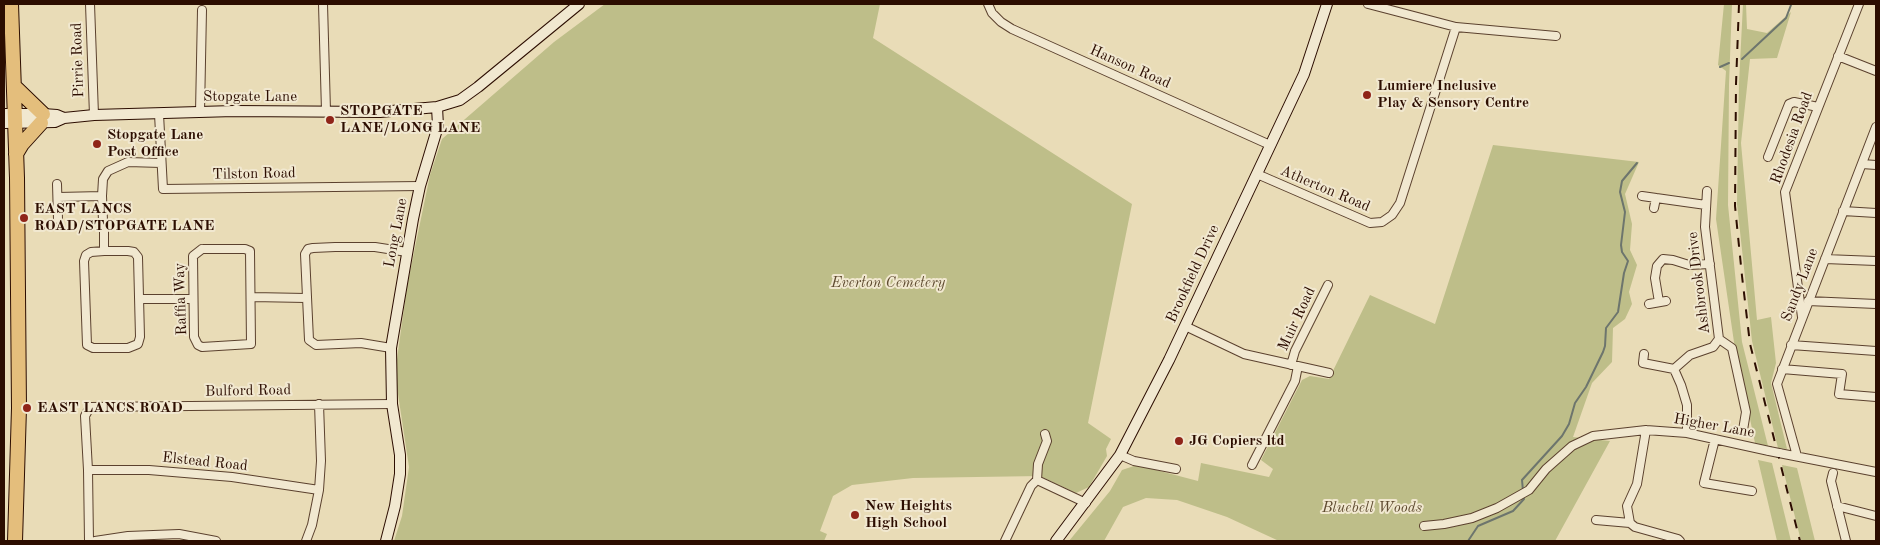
<!DOCTYPE html>
<style>
body{margin:0}
#map{position:relative;width:1880px;height:545px;overflow:hidden;background:#e9dcb7;font-family:"Old Standard TT",serif}
canvas{display:block}
.frame{position:absolute;inset:0;border:5px solid #2c0d00;pointer-events:none}
</style>
<div id="map">
<canvas width="1880" height="545"></canvas>
<div class="frame"></div>
</div>
<script>
const ctx = document.querySelector('canvas').getContext('2d');
ctx.lineJoin = 'round';
function fillPath(path, color) { ctx.fillStyle = color; ctx.fill(path, 'evenodd'); }
const poly = rows => new Path2D(rows.map(r => 'M' + r).join(''));
function trace(path, color, width, dash) { ctx.strokeStyle = color; ctx.lineWidth = width; ctx.lineCap = dash ? 'butt' : 'round'; ctx.setLineDash(dash || []); ctx.stroke(path); }
function drawText(font, color, halo, rows, align = 'center') {
  ctx.font = font + ' "Old Standard TT",serif'; ctx.lineWidth = 4; ctx.setLineDash([]); ctx.textBaseline = 'middle'; ctx.strokeStyle = halo; ctx.fillStyle = color; for (const [text, x, y, turn = 0] of rows) {
    ctx.save(); ctx.translate(x, y); ctx.rotate((+turn || 0) * Math.PI / 180); ctx.textAlign = isNaN(turn) ? turn : align; if (halo) ctx.strokeText(text, 0, 0); ctx.fillText(text, 0, 0); ctx.restore();
  }
}
fillPath(poly([
 [605,4,880,4,873,38,1132,204,1088,423,1111,439,1106,449,1107,456,1089,487,1076,493,1040,476,913,478,852,485,833,496,820,531,827,534,824,541,394,541,402,516,409,467,395,374,407,286,430,175,442,139,554,42],
 [1724,4,1732,4,1729,84,1728,205,1742,342,1768,446,1755,443,1734,342,1716,219,1726,71,1718,65],
 [1743,4,1746,4,1747,29,1767,33,1791,12,1777,58,1750,59,1741,143,1757,320,1771,317,1776,363,1771,383,1787,449,1778,448,1752,341,1737,204,1739,83],
 [1493,145,1639,162,1625,194,1632,224,1630,250,1637,265,1629,292,1632,304,1625,319,1613,328,1612,362,1592,383,1573,437,1610,441,1555,541,1279,541,1227,517,1177,500,1146,498,1123,507,1104,541,1069,541,1110,491,1122,470,1137,465,1198,481,1201,463,1269,477,1273,469,1261,460,1302,380,1310,376,1329,379,1370,295,1435,324],
 [1758,460,1772,463,1791,541,1777,541],
 [1782,465,1797,468,1815,541,1801,541]
]), '#bebe89');
trace(poly([
 [1742,59,1786,18,1791,5],
 [1720,67,1729,63],
 [1523,491,1522,480,1562,436,1569,424,1575,403,1586,387,1603,352,1605,346,1606,328,1618,312,1624,273,1628,261,1622,252,1621,245,1625,212,1620,192,1622,181,1637,163],
 [1468,541,1478,526,1513,511,1524,499,1523,496]
]), '#6d756d', 2);
const street = poly([
 [90,4,94,115],
 [323,4,326,111],
 [988,4,992,13,1001,22,1012,29,1270,145],
 [1368,4,1456,27,1556,36],
 [1838,56,1876,71],
 [200,112,202,10],
 [159,114,163,189,420,186],
 [1768,157,1789,104,1794,102,1818,107],
 [1862,164,1876,165],
 [1257,174,1370,223,1382,222,1392,215,1400,203,1456,27],
 [57,184,58,219],
 [1642,196,1706,205],
 [58,197,102,196],
 [1654,208,1656,198],
 [1843,211,1876,213],
 [103,221,102,196,103,179,108,171,128,162,161,163],
 [104,226,104,251],
 [202,249,245,249,250,251,251,344,202,347,198,345,194,337,193,256,202,249],
 [104,251,128,251,134,252,138,257,140,337,138,344,128,348,93,348,87,345,84,261,86,255,91,252,104,251],
 [1825,259,1876,261],
 [252,297,306,298],
 [140,299,193,299],
 [1808,301,1876,304],
 [1659,302,1655,278,1657,266,1663,259,1673,260,1689,265,1710,264],
 [1649,304,1666,301],
 [1802,317,1785,192,1859,4],
 [1185,326,1244,354,1329,373],
 [1719,339,1732,348,1746,412,1743,430],
 [1791,345,1876,351],
 [391,348,361,343,316,345,309,340,305,254,308,249,313,248,335,247,375,247,407,252],
 [1644,354,1643,363,1674,369],
 [1291,365,1295,351,1328,285],
 [1782,369,1842,374,1839,394,1876,397],
 [1646,430,1637,484,1627,506,1630,523,1635,527,1678,539,1680,541],
 [1687,433,1687,405,1681,385,1674,369,1690,355,1713,347,1719,339,1705,227,1707,191],
 [1715,439,1704,483,1752,491],
 [1779,453,1876,472],
 [1120,455,1134,461,1176,469],
 [1797,456,1777,384,1876,127],
 [1252,465,1295,381,1298,366],
 [88,470,149,470,232,477,319,490],
 [1833,473,1831,481,1846,541],
 [1037,480,1038,464,1047,441,1045,434],
 [1837,506,1876,516],
 [1596,520,1630,523],
 [1424,526,1444,524,1472,518,1497,508,1529,490,1546,469,1572,446,1593,436,1646,430,1687,433,1769,451],
 [89,541,88,470,85,416,90,407,392,404],
 [95,541,128,536,179,534,216,541],
 [306,541,312,525,319,490,321,461,319,404],
 [1005,541,1031,486,1037,480,1086,503]
]);
const secondary = poly([
 [4,114,43,114,57,115,64,118],
 [4,123,55,122,64,118,94,115,234,111,380,112,437,107,460,100,478,87,579,4],
 [386,541,395,506,400,474,400,455,392,404,391,348,413,219,420,186,438,126,437,107],
 [1056,541,1120,455,1169,360,1304,74,1327,4]
]);
const highway = poly([
 [11,4,17,178,19,408,15,541],
 [14,86,43,114],
 [16,154,22,144,41,123]
]);
trace(street, '#5b412e', 10);
trace(secondary, '#2c0d00', 12);
trace(highway, '#2c0d00', 16);
trace(street, '#f1e8d0', 8);
trace(secondary, '#f1e8d0', 10);
trace(highway, '#e4be7c', 14);
trace(poly([
 [1739,4,1736,84,1735,206,1742,276,1750,344,1800,541]
]), '#2c0d00', 2, [9, 9]);
const streetBridge = poly([
 [1769,451,1779,453]
]);
trace(streetBridge, '#5b412e', 10, []);
trace(streetBridge, '#f1e8d0', 8);
for (const [x, y, r, color] of [
 [1367,95,5,"#8f2418"],
 [330,120,5,"#8f2418"],
 [97,144,5,"#8f2418"],
 [24,218,5,"#8f2418"],
 [27,408,5,"#8f2418"],
 [1179,441,5,"#8f2418"],
 [855,515,5,"#8f2418"]
]) { const dot = new Path2D(); dot.arc(x, y, r, 0, 2 * Math.PI); ctx.fillStyle = color; ctx.fill(dot); trace(dot, '#f1e8d0', 2); }
drawText('15px', '#2c0d00', '#f1e8d0', [
 ["Pirrie Road",78,60,-92],
 ["Hanson Road",1130,67,24],
 ["Stopgate Lane",250,97],
 ["Rhodesia Road",1792,138,-70],
 ["Tilston Road",254,174,-1],
 ["Atherton Road",1325,189,23],
 ["Long Lane",396,233,-79],
 ["Brookfield Drive",1193,274,-65],
 ["Ashbrook Drive",1699,283,-97],
 ["Sandy Lane",1800,285,-69],
 ["Raffia Way",181,299,-92],
 ["Muir Road",1297,319,-65],
 ["Bulford Road",248,391,-1],
 ["Higher Lane",1714,426,10],
 ["Elstead Road",205,462,6]
]);
drawText('bold 15px', '#2c0d00', '#f1e8d0', [
 ["Lumiere Inclusive",1377,86],
 ["Play & Sensory Centre",1377,103],
 ["STOPGATE",340,111],
 ["LANE/LONG LANE",340,128],
 ["Stopgate Lane",107,135],
 ["Post Office",107,152],
 ["EAST LANCS",34,209],
 ["ROAD/STOPGATE LANE",34,226],
 ["EAST LANCS ROAD",37,408],
 ["JG Copiers ltd",1189,441],
 ["New Heights",865,506],
 ["High School",865,523]
], 'left');
drawText('italic 15px', '#5f4b30', '#f1e8d0', [
 ["Everton Cemetery",888,283],
 ["Bluebell Woods",1372,508]
]);
</script>
